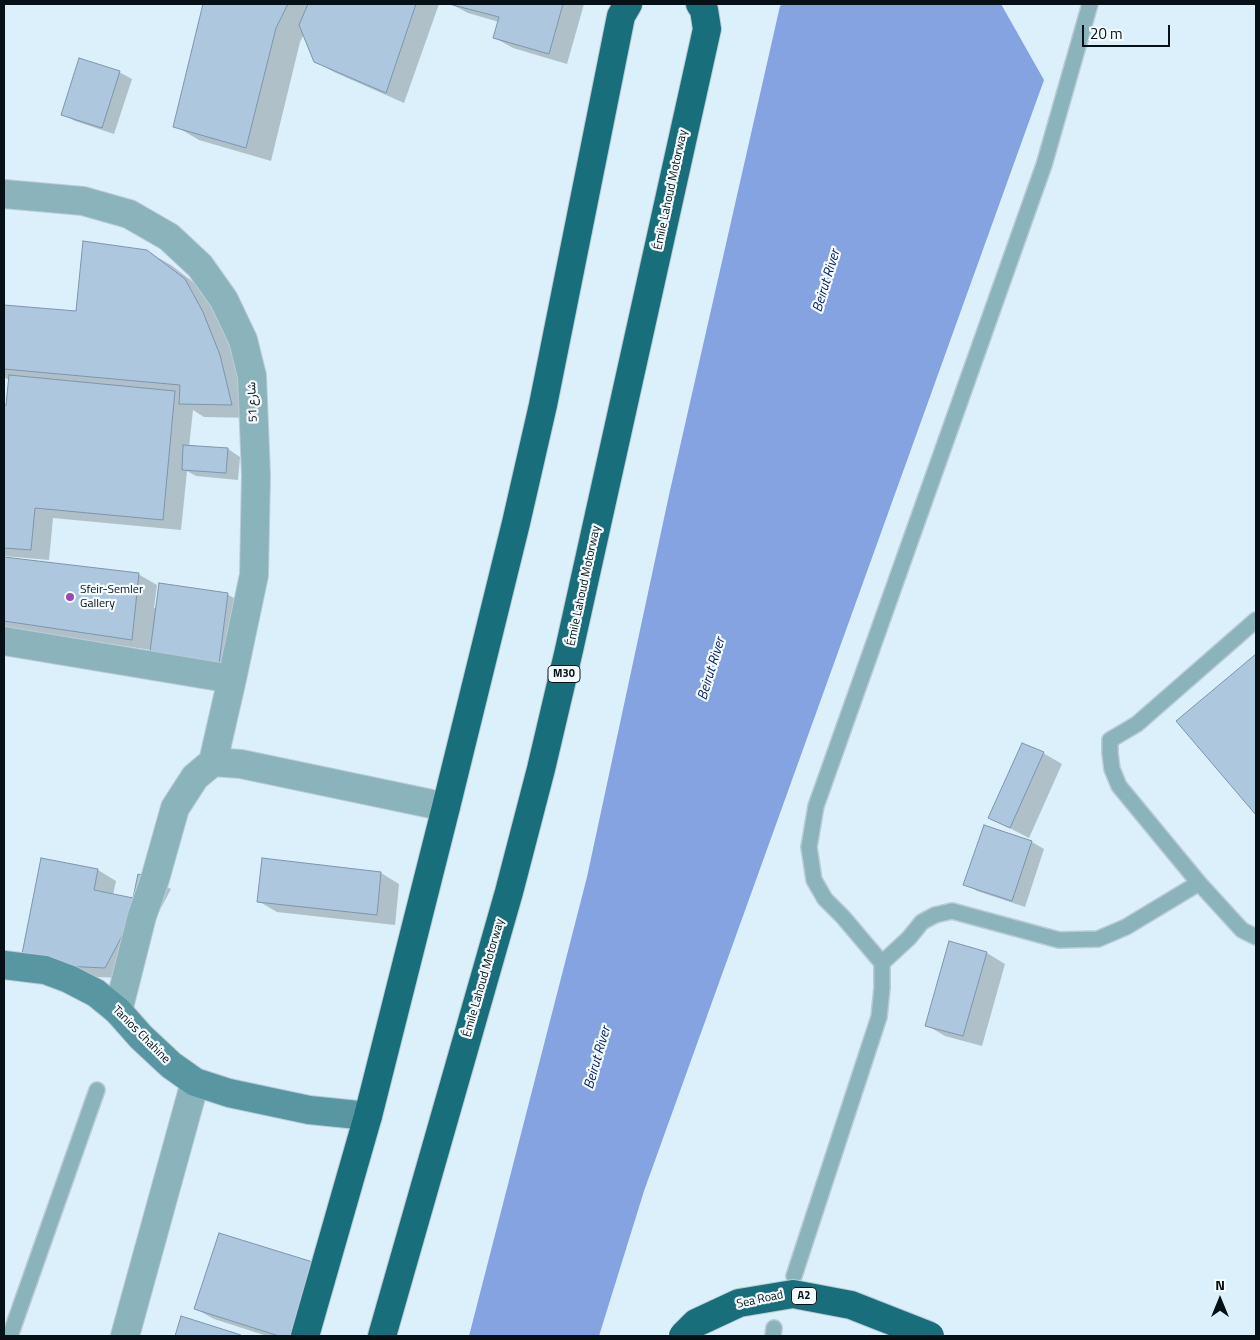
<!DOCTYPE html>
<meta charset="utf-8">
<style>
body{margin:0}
#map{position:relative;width:1260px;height:1340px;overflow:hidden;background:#dbf0fa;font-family:"Titillium Web",sans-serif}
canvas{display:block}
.frame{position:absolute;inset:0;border:5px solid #051116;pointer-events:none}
.north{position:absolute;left:1195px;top:1275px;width:50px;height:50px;-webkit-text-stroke:4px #f4fbfe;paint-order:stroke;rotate:0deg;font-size:14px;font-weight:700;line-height:20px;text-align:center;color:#051116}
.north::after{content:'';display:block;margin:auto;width:18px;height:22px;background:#051116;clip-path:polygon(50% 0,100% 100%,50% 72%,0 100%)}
.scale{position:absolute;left:1082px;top:25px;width:88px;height:22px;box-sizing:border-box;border:2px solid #051116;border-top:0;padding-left:6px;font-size:15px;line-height:18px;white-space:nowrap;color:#051116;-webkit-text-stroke:4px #f4fbfe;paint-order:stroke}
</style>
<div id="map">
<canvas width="1260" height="1340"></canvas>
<div class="frame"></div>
<div class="north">N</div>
<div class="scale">20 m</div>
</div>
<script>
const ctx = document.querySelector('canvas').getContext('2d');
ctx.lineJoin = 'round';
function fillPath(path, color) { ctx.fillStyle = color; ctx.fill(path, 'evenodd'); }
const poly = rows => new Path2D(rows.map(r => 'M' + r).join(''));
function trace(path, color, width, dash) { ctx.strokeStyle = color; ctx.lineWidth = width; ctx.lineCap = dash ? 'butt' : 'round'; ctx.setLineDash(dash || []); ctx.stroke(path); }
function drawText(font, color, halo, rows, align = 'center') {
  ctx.font = font + ' "Titillium Web",Vazirmatn,sans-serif'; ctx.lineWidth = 4.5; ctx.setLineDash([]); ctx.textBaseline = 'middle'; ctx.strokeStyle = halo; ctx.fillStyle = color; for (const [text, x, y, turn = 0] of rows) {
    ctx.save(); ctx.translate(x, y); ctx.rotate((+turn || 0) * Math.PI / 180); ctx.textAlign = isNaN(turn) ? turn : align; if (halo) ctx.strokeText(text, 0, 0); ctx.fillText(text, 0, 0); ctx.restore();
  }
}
fillPath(poly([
 [783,4,1001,4,1044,80,644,1191,599,1336,469,1336,587,877,669,495,780,6]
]), '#85a2e1');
fillPath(poly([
 [204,4,439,4,404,103,334,72,315,61,304,34,300,42,271,161,199,140,175,126],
 [451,4,584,4,567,64,513,48,495,38,499,22,468,13],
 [119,72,132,79,114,134,75,121,62,114],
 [146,251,171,265,210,295,228,327,255,418,204,417,193,410,189,447,228,449,240,457,238,480,196,476,187,471,181,530,53,518,49,560,4,556,4,406,7,406,9,380,4,377,4,307,77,312],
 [4,559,138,574,157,585,154,608,227,594,246,605,238,674,151,650,4,628],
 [1256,656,1256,813,1178,721],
 [1043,753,1062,764,1029,838,990,818],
 [984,827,1032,842,1044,849,1025,907,977,891,965,884],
 [98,870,116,881,113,895,134,899,152,879,171,889,124,978,40,975],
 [381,873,399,884,395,925,277,912,258,901],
 [950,943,987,953,1005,964,982,1046,945,1036,926,1025],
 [196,1309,315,1336,267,1336,214,1319],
 [182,1317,242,1336,176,1336]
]), '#0003');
const building = poly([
 [203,4,288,4,276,28,246,148,173,127,203,4],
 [308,4,416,4,386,93,314,62,299,25,308,4],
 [449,4,563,4,549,54,493,38,499,17,449,4],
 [79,58,120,71,102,128,61,115,79,58],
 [83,241,147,250,185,279,203,312,220,355,232,405,179,404,180,385,4,369,4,305,76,311,83,241],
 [9,375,175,391,163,520,35,508,31,550,4,548,4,405,6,405,9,375],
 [183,445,228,448,226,473,182,470,183,445],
 [4,557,139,573,132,640,4,621,4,557],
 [159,583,228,593,219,664,150,652,159,583],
 [1256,654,1256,815,1176,721,1256,654],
 [1022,743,1044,752,1010,828,988,818,1022,743],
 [984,825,1032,841,1012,901,963,885,984,825],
 [41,858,98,869,94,890,133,898,138,874,153,878,105,968,20,964,41,858],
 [262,858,381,872,377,915,257,902,262,858],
 [949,941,987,952,963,1036,925,1026,949,941],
 [219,1233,316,1263,293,1336,279,1336,194,1309,219,1233],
 [181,1316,241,1335,241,1336,175,1336,181,1316]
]);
fillPath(building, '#adc7df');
trace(building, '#7c95ac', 1);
const lane = poly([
 [1199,883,1242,930,1256,937],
 [882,963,909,938,922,922,935,915,952,911,1059,940,1098,939,1126,927,1199,883,1119,786,1112,769,1110,753,1110,740,1137,724,1256,620],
 [794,1276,879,1017,882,988,882,963,843,917,825,899,814,880,809,847,816,806,1044,165,1090,4],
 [10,1336,97,1090],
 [773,1336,774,1328]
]);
const street = poly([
 [4,194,83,201,129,214,169,237,200,266,224,300,243,340,252,376,256,475,254,575,232,679,213,762],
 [4,641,232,679],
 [118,1011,142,916,155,879,175,808,195,777,213,762,241,764,446,807],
 [125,1336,195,1082]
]);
const secondary = poly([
 [4,965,45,970,69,979,96,993,118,1011,141,1037,171,1065,195,1082,229,1093,309,1110,368,1116]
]);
const highway = poly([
 [305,1336,368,1116,446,807,516,523,543,405,621,16,628,4],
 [382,1336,509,892,541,769,569,650,707,29,704,10,700,4]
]);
trace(lane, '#b9ccd6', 18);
trace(street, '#b9ccd6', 30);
trace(secondary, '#b9ccd6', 30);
trace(highway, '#b9ccd6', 30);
trace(lane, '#8bb3bb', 15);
trace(street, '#8bb3bb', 28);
trace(secondary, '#5897a2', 28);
trace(highway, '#196e7b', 28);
const highwayBridge = poly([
 [683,1336,696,1323,739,1303,793,1294,851,1305,930,1336]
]);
trace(highwayBridge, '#b9ccd6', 30, []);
trace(highwayBridge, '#196e7b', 28);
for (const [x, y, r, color] of [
 [70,597,5,"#9e47b3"]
]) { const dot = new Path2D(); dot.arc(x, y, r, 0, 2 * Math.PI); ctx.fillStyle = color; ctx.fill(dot); trace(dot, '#f4fbfe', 2); }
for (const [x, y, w] of [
 [564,674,32],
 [804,1296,25]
]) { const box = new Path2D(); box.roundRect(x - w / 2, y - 8.5, w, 17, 4); ctx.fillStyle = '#f4fbfe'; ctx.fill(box); trace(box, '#051116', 1); }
drawText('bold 11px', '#051116', null, [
 ["M30",564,674],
 ["A2",804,1296]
]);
drawText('12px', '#051116', '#f4fbfe', [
 ["Émile Lahoud Motorway",671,190,-78],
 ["شارع 51",253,402,-92],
 ["Émile Lahoud Motorway",584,586,-78],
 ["Émile Lahoud Motorway",484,978,-74],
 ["Tanios Chahine",141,1035,45],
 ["Sea Road",760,1300,-12]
]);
drawText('12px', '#051116', '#f4fbfe', [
 ["Sfeir-Semler",80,590],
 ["Gallery",80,604]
], 'left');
drawText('italic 14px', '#092168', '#f4fbfe', [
 ["Beirut River",827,281,-73],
 ["Beirut River",712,669,-73],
 ["Beirut River",598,1058,-74]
]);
</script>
